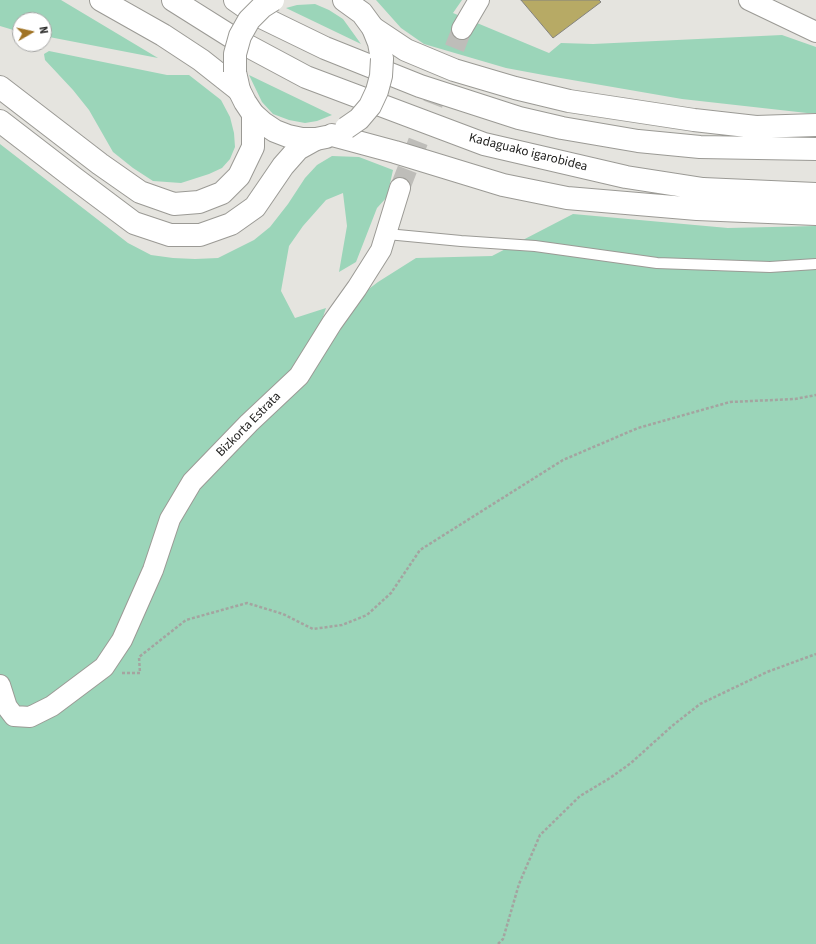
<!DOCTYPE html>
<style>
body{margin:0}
#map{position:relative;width:816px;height:944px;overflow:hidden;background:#e5e4df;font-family:"Source Sans 3",sans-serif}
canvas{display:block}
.north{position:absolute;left:12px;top:12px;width:40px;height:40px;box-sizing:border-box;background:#fff;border:1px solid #a6a6a5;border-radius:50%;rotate:81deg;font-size:11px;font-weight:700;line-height:16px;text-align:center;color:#21211f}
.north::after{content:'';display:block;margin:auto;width:14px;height:18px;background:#a07324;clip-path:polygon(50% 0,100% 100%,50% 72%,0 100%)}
</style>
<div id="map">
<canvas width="816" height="944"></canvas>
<div class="north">N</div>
</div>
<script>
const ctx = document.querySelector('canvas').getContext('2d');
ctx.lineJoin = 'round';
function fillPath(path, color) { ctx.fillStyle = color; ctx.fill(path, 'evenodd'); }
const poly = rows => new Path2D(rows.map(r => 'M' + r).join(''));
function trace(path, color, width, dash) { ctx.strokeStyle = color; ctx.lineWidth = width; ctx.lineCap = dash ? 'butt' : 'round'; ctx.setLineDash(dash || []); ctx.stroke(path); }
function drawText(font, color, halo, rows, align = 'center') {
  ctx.font = font + ' "Source Sans 3",sans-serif'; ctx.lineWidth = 3; ctx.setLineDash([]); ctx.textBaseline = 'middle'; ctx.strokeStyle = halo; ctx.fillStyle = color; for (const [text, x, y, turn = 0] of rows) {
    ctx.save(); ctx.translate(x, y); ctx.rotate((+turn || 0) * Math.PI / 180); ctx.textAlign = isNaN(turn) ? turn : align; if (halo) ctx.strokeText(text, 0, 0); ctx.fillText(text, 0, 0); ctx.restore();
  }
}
fillPath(poly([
 [0,0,61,0,158,58,44,36,44,20,20,20,20,32,0,26],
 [376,0,462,0,453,13,549,53,561,43,593,44,782,35,816,47,816,113,807,113,682,99,549,76,506,68,424,44,401,28],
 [315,4,329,10,343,19,361,44,286,8,297,5],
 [49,51,167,75,189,75,221,100,230,117,234,133,235,147,230,159,222,168,209,174,181,183,153,181,133,168,113,152,89,110,73,90,45,60,44,54],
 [249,75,332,115,317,121,305,123,289,120,273,114,262,102],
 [0,144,128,243,151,255,173,258,195,259,218,258,254,240,270,227,288,204,305,178,317,165,332,156,359,157,393,170,387,197,377,208,356,262,339,272,347,226,343,193,326,200,303,226,289,246,281,291,295,318,326,308,320,326,378,282,416,258,492,256,573,214,728,228,816,226,816,944,0,944]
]), '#9bd5b9');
const building = poly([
 [521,0,599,0,601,2,553,38,521,0]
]);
fillPath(building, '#b7aa65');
trace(building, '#83827e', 1);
trace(poly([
 [400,188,462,29]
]), '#bebdb9', 20, [20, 10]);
const service = poly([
 [387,234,461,241,535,246,657,263,770,267,816,264]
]);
const minor = poly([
 [749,0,816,32],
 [462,29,479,0],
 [0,685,7,707,14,716,30,717,52,706,104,667,122,640,153,570,170,519,192,482,249,423,299,376,332,323,357,288,381,250,400,188]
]);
const tertiary = poly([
 [344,0,362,13,373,28,379,43,382,59],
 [235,72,239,90,245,102,253,114,263,123,275,131,288,136,302,139,316,139,326,137]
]);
const motorway = poly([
 [101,0,163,35,201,60,239,90],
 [173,0,235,39,306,77,484,144,626,177,703,189,816,194],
 [235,0,255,14,325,48,420,86,519,118,562,128,638,141,700,147,816,149],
 [373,28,406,50,454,70,515,88,569,101,694,120,756,127,816,125],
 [0,87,100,164,140,192,174,204,199,202,222,193,239,176,253,147,253,114],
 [0,121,74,178,134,223,170,235,200,235,231,224,255,207,283,166,298,149,316,139],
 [332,135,395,152,503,185,567,198,697,209,816,214]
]);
trace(service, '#9b9a95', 12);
trace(minor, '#9b9a95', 22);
trace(tertiary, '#9b9a95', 24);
trace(motorway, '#9b9a95', 24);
trace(poly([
 [122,673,140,673,139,657,186,620,247,603,283,614,313,629,342,625,367,615,391,593,420,550,563,460,638,428,730,402,795,399,816,395],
 [498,944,503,939,519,884,540,835,580,796,610,778,631,763,672,726,700,704,767,672,816,654]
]), '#a4a4a0', 2.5, [3, 2]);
trace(service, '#fff', 10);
trace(minor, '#fff', 20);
trace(tertiary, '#fff', 22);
trace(motorway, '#fff', 22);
const tertiaryBridge = poly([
 [235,72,235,54,240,36,249,20,262,7,273,0],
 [346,128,359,119,370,106,377,91,381,76,382,59]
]);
trace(tertiaryBridge, '#9b9a95', 24, []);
trace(tertiaryBridge, '#fff', 22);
drawText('13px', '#21211f', '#fff', [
 ["Kadaguako igarobidea",528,153,14],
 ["Bizkorta Estrata",249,425,-45]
]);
</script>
